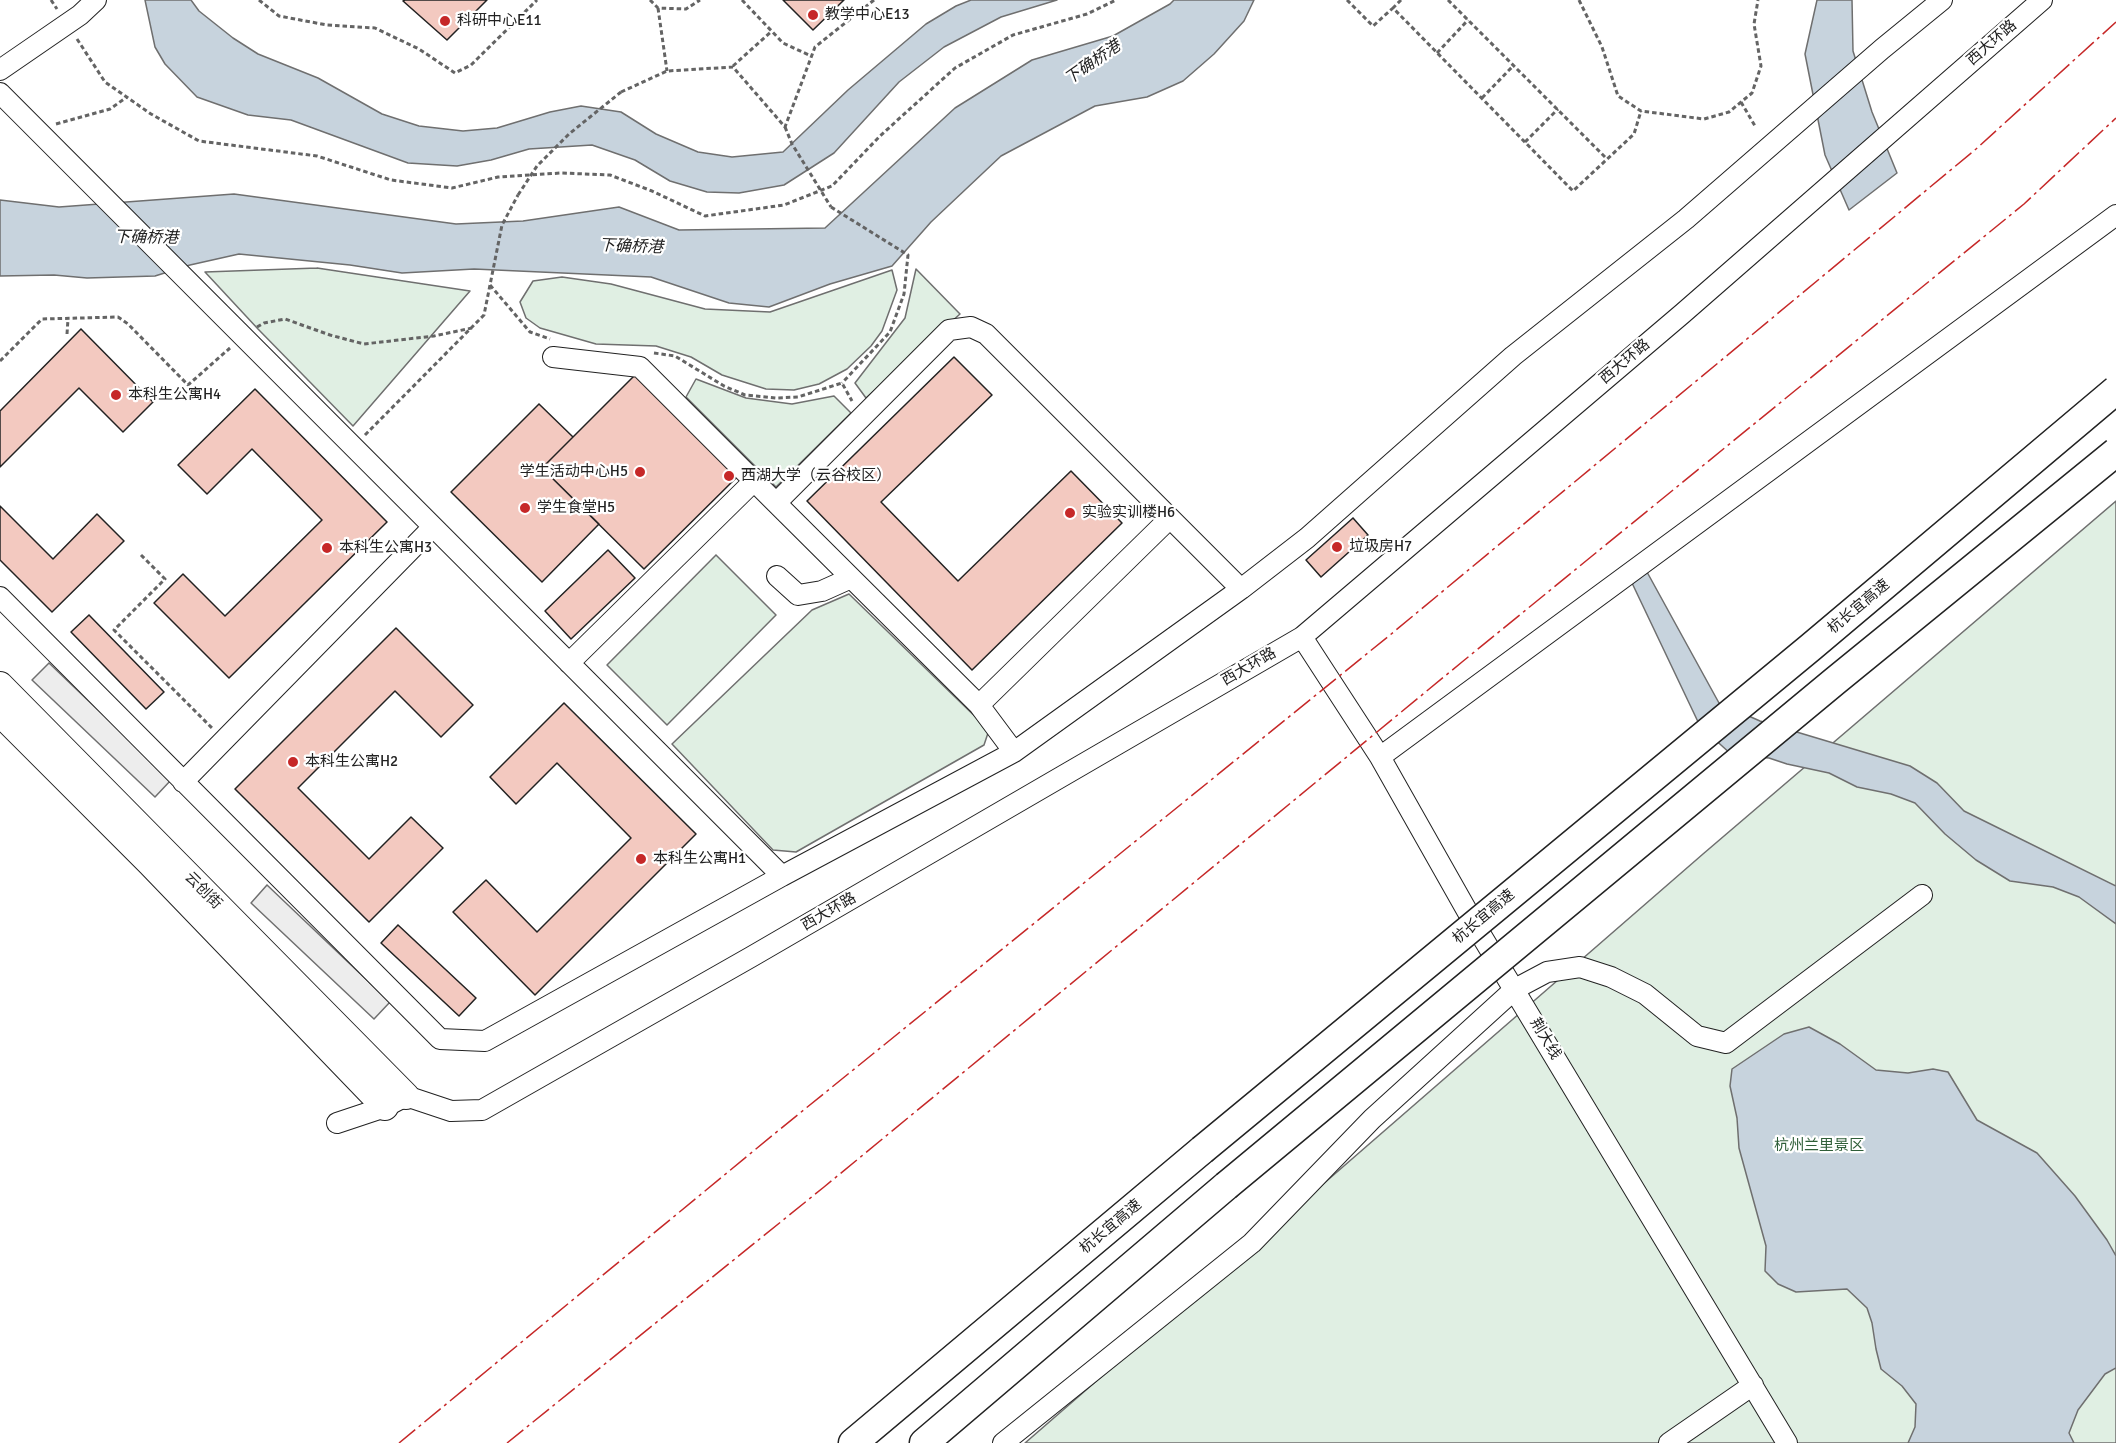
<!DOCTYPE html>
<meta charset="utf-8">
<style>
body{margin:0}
canvas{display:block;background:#fff}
</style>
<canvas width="2116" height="1443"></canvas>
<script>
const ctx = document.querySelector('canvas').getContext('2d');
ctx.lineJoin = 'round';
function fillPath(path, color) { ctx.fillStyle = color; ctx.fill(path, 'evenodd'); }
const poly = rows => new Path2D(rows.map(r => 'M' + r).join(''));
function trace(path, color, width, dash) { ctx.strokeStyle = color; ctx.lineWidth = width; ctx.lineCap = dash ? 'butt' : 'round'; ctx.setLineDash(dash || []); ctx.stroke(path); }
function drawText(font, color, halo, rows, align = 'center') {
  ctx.font = font + ' Signika,"Noto Sans SC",sans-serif'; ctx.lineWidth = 4.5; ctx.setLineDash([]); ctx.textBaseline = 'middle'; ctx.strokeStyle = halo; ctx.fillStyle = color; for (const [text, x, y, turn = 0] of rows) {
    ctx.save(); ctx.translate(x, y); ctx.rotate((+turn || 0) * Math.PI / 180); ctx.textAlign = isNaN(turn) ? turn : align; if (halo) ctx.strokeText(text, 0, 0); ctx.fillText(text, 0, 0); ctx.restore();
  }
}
const green = poly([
 [317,268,470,291,353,426,258,329,205,272,317,268],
 [916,269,960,314,866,398,855,383,905,318,916,269],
 [892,270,897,290,882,331,871,346,847,369,819,384,794,390,766,389,722,375,691,357,656,346,596,344,540,328,526,318,520,302,533,281,562,277,611,284,705,309,770,312,892,270],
 [696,379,746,398,792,404,834,396,851,413,776,487,686,397,696,379],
 [2116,501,2116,1443,1025,1443,1703,854,2116,501],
 [716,555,776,615,667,725,607,665,716,555],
 [849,594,989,730,984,745,796,852,773,850,672,744,812,610,849,594]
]);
fillPath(green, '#e0efe3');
trace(green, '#6f6f6f', 1.5);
const parking = poly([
 [49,663,171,780,155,797,32,680,49,663],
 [267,885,390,1002,374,1019,251,903,267,885]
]);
fillPath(parking, '#ededed');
trace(parking, '#6f6f6f', 1.5);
const water = poly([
 [145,0,191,0,199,11,233,38,258,54,318,78,382,114,419,126,463,131,497,128,550,112,581,106,621,112,656,134,698,152,732,157,783,152,848,90,926,24,956,6,971,0,1057,0,1001,17,944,47,899,82,834,153,784,185,739,193,707,192,670,181,635,160,592,145,529,149,491,160,457,166,408,163,291,120,248,115,197,97,165,64,155,47,145,0],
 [1174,0,1254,0,1244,21,1214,54,1183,81,1147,97,1095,106,1001,156,931,222,892,266,830,284,769,307,729,303,651,277,474,269,402,273,350,265,239,254,190,265,155,276,87,278,54,275,0,276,0,200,59,207,234,194,456,224,523,221,619,207,679,230,825,228,955,108,1032,60,1113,36,1170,4,1174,0],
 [1817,0,1852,0,1853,51,1872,112,1897,173,1849,210,1825,155,1805,54,1817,0],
 [1647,572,1719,703,1760,721,1910,766,1937,783,1964,811,2116,886,2116,924,2079,897,2053,887,2010,881,1976,860,1945,834,1915,803,1891,794,1857,787,1829,773,1787,764,1769,758,1732,755,1700,726,1632,583,1647,572],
 [1809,1027,1840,1044,1876,1070,1908,1073,1933,1069,1948,1072,1977,1120,2037,1153,2075,1196,2107,1240,2116,1256,2116,1368,2105,1374,2078,1410,2069,1433,2074,1443,1908,1443,1915,1427,1916,1404,1902,1386,1881,1369,1876,1349,1872,1323,1867,1308,1847,1289,1796,1292,1778,1284,1765,1271,1766,1246,1739,1148,1737,1118,1730,1086,1732,1069,1784,1034,1809,1027]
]);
fillPath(water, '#c7d3dd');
trace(water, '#6f6f6f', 1.5);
const building = poly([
 [405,0,487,0,447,40,403,1,405,0],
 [783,0,844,0,813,30,783,0],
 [81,329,153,402,123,432,79,388,0,467,0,411,81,329],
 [954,357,992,395,881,502,958,581,1071,471,1122,523,972,670,807,501,954,357],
 [635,375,737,477,644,569,542,468,635,375],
 [255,389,387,522,229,678,154,603,183,574,225,616,322,520,252,449,207,494,178,465,255,389],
 [539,404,573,437,542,468,599,524,542,582,451,492,539,404],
 [0,506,53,559,97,514,124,541,52,612,0,560,0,506],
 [1353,518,1368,535,1321,577,1306,560,1353,518],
 [608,550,635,578,571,639,545,611,608,550],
 [89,615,164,692,146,709,71,632,89,615],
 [396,628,473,705,441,737,395,691,298,788,369,859,411,817,443,848,369,922,235,789,396,628],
 [564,703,696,834,535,995,453,912,486,880,537,932,631,838,557,763,516,804,490,777,564,703],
 [398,925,476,998,459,1016,381,943,398,925]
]);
fillPath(building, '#f3c9c0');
trace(building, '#222', 1.5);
const minor = poly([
 [0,70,80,15,96,0],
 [0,93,782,876,485,1041,440,1039,0,597],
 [553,357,640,367,754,481],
 [776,503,979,705,1014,752],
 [777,576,798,595,822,591,851,578],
 [1302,637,1380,757,1475,925,1787,1443],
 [569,663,754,481,776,503,949,330,971,327,986,334,1241,589],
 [979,705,1170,518],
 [1380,757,2116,215],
 [183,782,433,527],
 [782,876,1014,752,1241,589,1307,538,1513,356,1686,219,1882,49,1942,0],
 [337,1123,385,1107,406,1096,451,1111,482,1110,751,957,1302,637,1682,314,2042,0],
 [1003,1443,1252,1243,1372,1119,1515,989,1547,972,1580,967,1611,977,1645,994,1697,1036,1726,1043,1922,895],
 [1669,1443,1753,1385]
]);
const major = poly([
 [0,685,406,1096],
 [0,713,150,863,385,1107]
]);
const highway = poly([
 [853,1443,1202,1150],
 [924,1443,1226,1186]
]);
trace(minor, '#222', 22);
trace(major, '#222', 28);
trace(highway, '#222', 31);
trace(poly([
 [51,0,57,9],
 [259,0,279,16,327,25,375,28,419,49,455,73,471,65,537,0],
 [650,0,658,8,686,9,700,0],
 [742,0,783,43,811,56],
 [1347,0,1373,26,1393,8],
 [1401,0,1393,8,1573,191,1634,134,1641,111],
 [1448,0,1607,159],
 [1579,0,1602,47,1618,96,1641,111,1704,119,1729,112,1752,93,1761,66,1754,24,1758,0],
 [658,8,667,71],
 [77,39,105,82,151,114,199,141,317,156,391,180,452,188,498,177,561,173,610,175,652,191,705,216,784,205,832,186,880,136,955,68,1013,35,1087,14,1116,0],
 [1437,53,1468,20],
 [733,66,772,31],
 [621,92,667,71,733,67,785,127,815,47,874,0],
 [1482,98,1514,65],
 [1741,102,1755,126],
 [56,124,110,109,127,97],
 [1525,142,1558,109],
 [831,207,908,255,904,294,890,332,842,383],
 [490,285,530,332,550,339],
 [257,327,264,323,285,319,330,335,364,344,434,336,472,328],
 [67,334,68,319],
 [654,353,675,356,724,386,745,395,776,398,798,397,842,383,852,401],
 [0,361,42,319,118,317,128,324,188,385,230,348],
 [365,435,484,315,502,225,518,195],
 [141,555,165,579,114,630,212,728]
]), '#646464', 3, [4.5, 3]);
trace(minor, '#fff', 20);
trace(major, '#fff', 26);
trace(highway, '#fff', 28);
const highwayBridge = poly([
 [1202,1150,1811,647,2116,390],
 [1226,1186,1835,681,2116,452]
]);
trace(highwayBridge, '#222', 31, []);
trace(poly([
 [785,127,792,144,831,207],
 [518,195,537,166,569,134,621,92]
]), '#646464', 3, [4.5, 3]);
trace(highwayBridge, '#fff', 28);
trace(poly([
 [399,1443,779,1130,1390,635,1976,149,2116,22],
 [507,1443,824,1187,1462,662,2024,204,2116,118]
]), '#c62828', 1.5, [21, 4.5, 3, 4.5]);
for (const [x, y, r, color] of [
 [813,15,6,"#c62828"],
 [445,21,6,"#c62828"],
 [116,395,6,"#c62828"],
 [640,472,6,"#c62828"],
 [729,476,6,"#c62828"],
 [525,508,6,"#c62828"],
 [1070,513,6,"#c62828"],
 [1337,547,6,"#c62828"],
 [327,548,6,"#c62828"],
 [293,762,6,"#c62828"],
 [641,859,6,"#c62828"]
]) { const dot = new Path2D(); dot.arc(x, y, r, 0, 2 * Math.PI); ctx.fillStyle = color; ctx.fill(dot); trace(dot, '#fff', 2); }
drawText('15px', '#222', '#fff', [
 ["教学中心E13",825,15],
 ["科研中心E11",457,21],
 ["本科生公寓H4",128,395],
 ["学生活动中心H5",628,472,"right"],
 ["西湖大学（云谷校区）",741,476],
 ["学生食堂H5",537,508],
 ["实验实训楼H6",1082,513],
 ["垃圾房H7",1349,547],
 ["本科生公寓H3",339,548],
 ["本科生公寓H2",305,762],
 ["本科生公寓H1",653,859]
], 'left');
drawText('15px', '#222', '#fff', [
 ["西大环路",1992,43,-41],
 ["西大环路",1625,362,-40],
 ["杭长宜高速",1859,607,-40],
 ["西大环路",1249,667,-30],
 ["云创街",203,891,45],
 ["西大环路",829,912,-30],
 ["杭长宜高速",1484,917,-40],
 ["荆大线",1545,1039,59],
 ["杭长宜高速",1111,1227,-40]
]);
drawText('15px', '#2f5e38', '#fff', [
 ["杭州兰里景区",1819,1146]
]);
drawText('italic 16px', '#222', '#fff', [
 ["下确桥港",1093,63,-35],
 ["下确桥港",146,238,1],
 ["下确桥港",631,247,2]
]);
</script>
